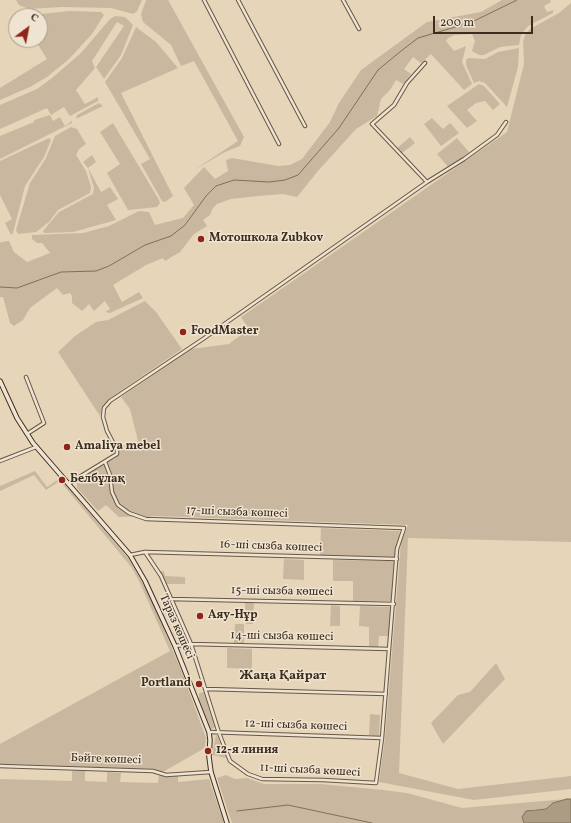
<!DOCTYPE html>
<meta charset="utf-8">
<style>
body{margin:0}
#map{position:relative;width:571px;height:823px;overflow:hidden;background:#e6d5b9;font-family:Vollkorn,serif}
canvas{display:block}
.north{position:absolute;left:8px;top:8px;width:40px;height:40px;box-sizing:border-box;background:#efe4d2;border:1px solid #a89b8a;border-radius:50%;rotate:32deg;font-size:11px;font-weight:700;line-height:16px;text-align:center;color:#3d2d1e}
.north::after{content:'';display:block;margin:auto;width:14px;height:18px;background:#8f2418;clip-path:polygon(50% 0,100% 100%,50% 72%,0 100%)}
.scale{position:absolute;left:433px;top:16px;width:100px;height:18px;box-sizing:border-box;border:2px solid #3d2d1e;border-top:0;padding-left:5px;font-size:12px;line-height:14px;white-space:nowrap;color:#3d2d1e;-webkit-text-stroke:3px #efe4d2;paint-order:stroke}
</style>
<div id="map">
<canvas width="571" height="823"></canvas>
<div class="north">С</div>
<div class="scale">200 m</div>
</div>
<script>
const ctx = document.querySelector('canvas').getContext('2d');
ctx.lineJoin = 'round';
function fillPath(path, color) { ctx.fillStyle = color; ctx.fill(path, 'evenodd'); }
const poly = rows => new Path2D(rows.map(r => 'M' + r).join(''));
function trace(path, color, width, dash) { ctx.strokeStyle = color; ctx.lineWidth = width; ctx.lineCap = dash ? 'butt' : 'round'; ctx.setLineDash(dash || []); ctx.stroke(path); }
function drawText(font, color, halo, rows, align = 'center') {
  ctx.font = font + ' Vollkorn,serif'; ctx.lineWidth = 3; ctx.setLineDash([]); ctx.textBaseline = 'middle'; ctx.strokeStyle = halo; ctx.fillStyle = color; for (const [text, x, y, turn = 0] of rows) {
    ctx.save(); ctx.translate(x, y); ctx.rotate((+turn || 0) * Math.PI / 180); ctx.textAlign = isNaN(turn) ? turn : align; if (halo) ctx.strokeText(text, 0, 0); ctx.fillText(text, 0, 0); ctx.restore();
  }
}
fillPath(poly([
 [16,0,142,0,137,11,133,14,111,8,62,7,29,9,19,5],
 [146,0,168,0,244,137,240,146,225,152,194,170,238,141,194,61,181,66,171,45,143,22,141,14],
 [502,0,550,0,551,2,544,6,547,12,553,10,553,13,528,26,521,35,519,45,500,47,484,55,479,55,472,51,475,41,472,34,455,35,448,38,446,41,454,51,466,46,462,62,472,84,464,90,431,54,421,63,413,57,404,69,411,74,403,84,396,80,390,90,381,99,377,116,356,129,318,171,297,197,283,194,258,196,231,199,217,204,213,208,210,215,203,220,207,226,194,234,180,252,165,261,163,258,146,265,113,285,122,302,139,292,143,298,110,313,105,312,110,309,105,301,94,311,89,304,82,311,72,303,72,296,70,293,63,295,57,288,30,308,23,320,14,326,10,323,3,297,0,297,0,243,2,242,9,241,14,252,27,262,50,253,42,243,37,243,32,239,32,235,83,233,109,226,139,211,149,212,155,225,183,218,194,205,184,188,204,167,215,179,228,171,226,160,232,158,278,166,290,165,302,159,330,122,339,103,361,70,427,22,481,12],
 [571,3,571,542,408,538,399,773,458,789,571,776,571,789,474,800,379,782,385,738,401,542,408,525,155,516,119,517,106,505,98,511,77,488,77,480,116,458,122,445,132,446,138,441,130,409,121,397,191,349,229,344,249,329,241,317,507,132,524,64,523,41,525,35,530,29,559,13],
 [70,11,101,12,104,15,92,34,69,59,47,77,30,87,0,100,0,88,47,59,35,40,40,40,40,16,20,16,19,14,41,14],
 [115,16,125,17,133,25,121,55,104,79,96,67,124,26,117,22,92,61,95,68,76,90,85,104,98,97,98,101,70,116,64,107,51,115,47,108,0,129,0,105,37,89,52,78,81,53,110,19],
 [136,27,156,42,178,68,121,93,173,196,165,202,162,201,141,164,150,159,105,82,122,58],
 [519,48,518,67,507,107,485,83,479,81,474,83,466,65,466,60,468,58,485,59,498,52],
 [479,84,484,86,500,104,493,110,485,101,476,103,467,110,477,121,467,128,447,106],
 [99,103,103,106,76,119,77,115],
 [50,115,53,121,60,117,65,126,72,121,72,123,0,159,0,136,34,122,34,120],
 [432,118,443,129,450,123,459,133,441,146,424,124],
 [113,123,159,200,160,203,157,207,128,210,107,173,120,164,100,132],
 [71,127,77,129,86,144,79,149,76,155,86,171,91,187,90,193,58,210,49,222,36,232,18,234,16,230,30,183,46,158,55,136],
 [410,137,415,143,401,154,396,149],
 [49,138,51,140,44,157,25,186,13,233,11,235,5,223,12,219,0,195,0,161],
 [457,138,469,152,463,158,448,167,437,154],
 [92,155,96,162,88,168,101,192,110,187,118,199,107,205,116,220,73,232,44,233,43,231,59,212,93,194,94,188,88,168,83,162],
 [145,301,156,312,182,349,110,398,102,407,100,416,58,352,75,336,96,322,108,320],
 [35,471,47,487,60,478,128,558,151,598,183,675,206,738,205,746,203,749,163,772,155,769,0,764,0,744,170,651,140,583,132,568,60,481,46,490,34,475,0,491,0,486],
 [321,528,400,531,395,557,320,555],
 [284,559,304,560,304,580,283,579],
 [333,560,395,561,391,601,353,601,353,581,333,581],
 [160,571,164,571,165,576,185,577,185,584,167,584],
 [245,603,254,603,253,624,246,624],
 [331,605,340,606,340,626,330,626],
 [360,606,391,607,388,636,379,636,378,648,369,647,369,627,359,626],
 [235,624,244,624,244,643,234,643],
 [227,648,252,649,252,669,227,668],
 [496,663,505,679,443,744,431,723,458,695,470,692],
 [204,692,215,726,214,728,210,729,199,700,199,693],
 [370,714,380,715,379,736,369,735],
 [216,735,219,740,226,758,212,755],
 [85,770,85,781,107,782,107,772,121,773,120,782,158,783,159,774,165,777,178,776,178,782,209,779,224,823,0,823,0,779,72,781,72,771],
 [226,775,235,779,247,778,264,784,321,784,383,790,407,793,462,808,567,799,553,803,546,809,534,809,529,812,522,817,524,823,232,823,217,778]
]), '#c9b89f');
const water = poly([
 [567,799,571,799,571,823,524,823,522,817,526,811,546,809,553,803,567,799]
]);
fillPath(water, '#ad9c84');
trace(water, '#80705b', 1);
trace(poly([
 [0,287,17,288,61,272,96,271,109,266,145,245,171,236,185,225,206,196,216,186,234,180,269,182,285,180,298,175,339,128,378,70,401,51,418,38,472,22,517,0],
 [237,811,288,805,372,823]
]), '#80705b', 1);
const street = poly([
 [204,0,279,144],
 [238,0,305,126],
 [343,0,359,29],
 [425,63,407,83,394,105,372,124,427,182],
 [26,377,44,423,27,434],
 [0,461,36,447],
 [105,462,110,475,112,492,118,505,129,513,146,519,404,528,397,549,382,738,376,783,323,780,262,779,248,774,230,761,219,733,191,644,161,576,145,552],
 [68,484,117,454,117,450,107,431,103,417,104,408,110,401,203,339,427,182,464,159,497,135,506,122],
 [130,555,145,552,397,559],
 [170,599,394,604],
 [175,646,191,644,389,649],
 [206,689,386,694],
 [209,732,382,738],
 [0,766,153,771,166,775,211,772]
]);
const secondary = poly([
 [0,381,17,418,33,443,130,555,145,581,175,646,209,732,210,740,209,757,211,772,227,823]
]);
trace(street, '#675745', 4.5);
trace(secondary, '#3d2d1e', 5.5);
trace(street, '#efe4d2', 2.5);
trace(secondary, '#efe4d2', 3.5);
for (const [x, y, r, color] of [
 [201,239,4,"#8f2418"],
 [183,332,4,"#8f2418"],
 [67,447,4,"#8f2418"],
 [62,480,4,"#8f2418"],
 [200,616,4,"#8f2418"],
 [199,684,4,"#8f2418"],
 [208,751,4,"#8f2418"]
]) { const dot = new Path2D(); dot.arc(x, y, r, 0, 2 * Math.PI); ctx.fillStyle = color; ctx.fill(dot); trace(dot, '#efe4d2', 1.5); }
drawText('bold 12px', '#3d2d1e', '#efe4d2', [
 ["Мотошкола Zubkov",209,239],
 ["FoodMaster",191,332],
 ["Amaliya mebel",75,447],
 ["Белбұлақ",70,480],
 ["Аяу-Нұр",208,616],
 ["Portland",191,684,"right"],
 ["12-я линия",216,751]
], 'left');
drawText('12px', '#3d2d1e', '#efe4d2', [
 ["17-ші сызба көшесі",237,513,2],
 ["16-ші сызба көшесі",271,547,2],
 ["15-ші сызба көшесі",282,592,1],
 ["Тараз көшесі",176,627,66],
 ["14-ші сызба көшесі",282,637,1],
 ["12-ші сызба көшесі",296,726,2],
 ["Бәйге көшесі",106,760,2],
 ["11-ші сызба көшесі",310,771,3]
]);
drawText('bold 13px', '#3d2d1e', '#efe4d2', [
 ["Жаңа Қайрат",283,677]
]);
</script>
